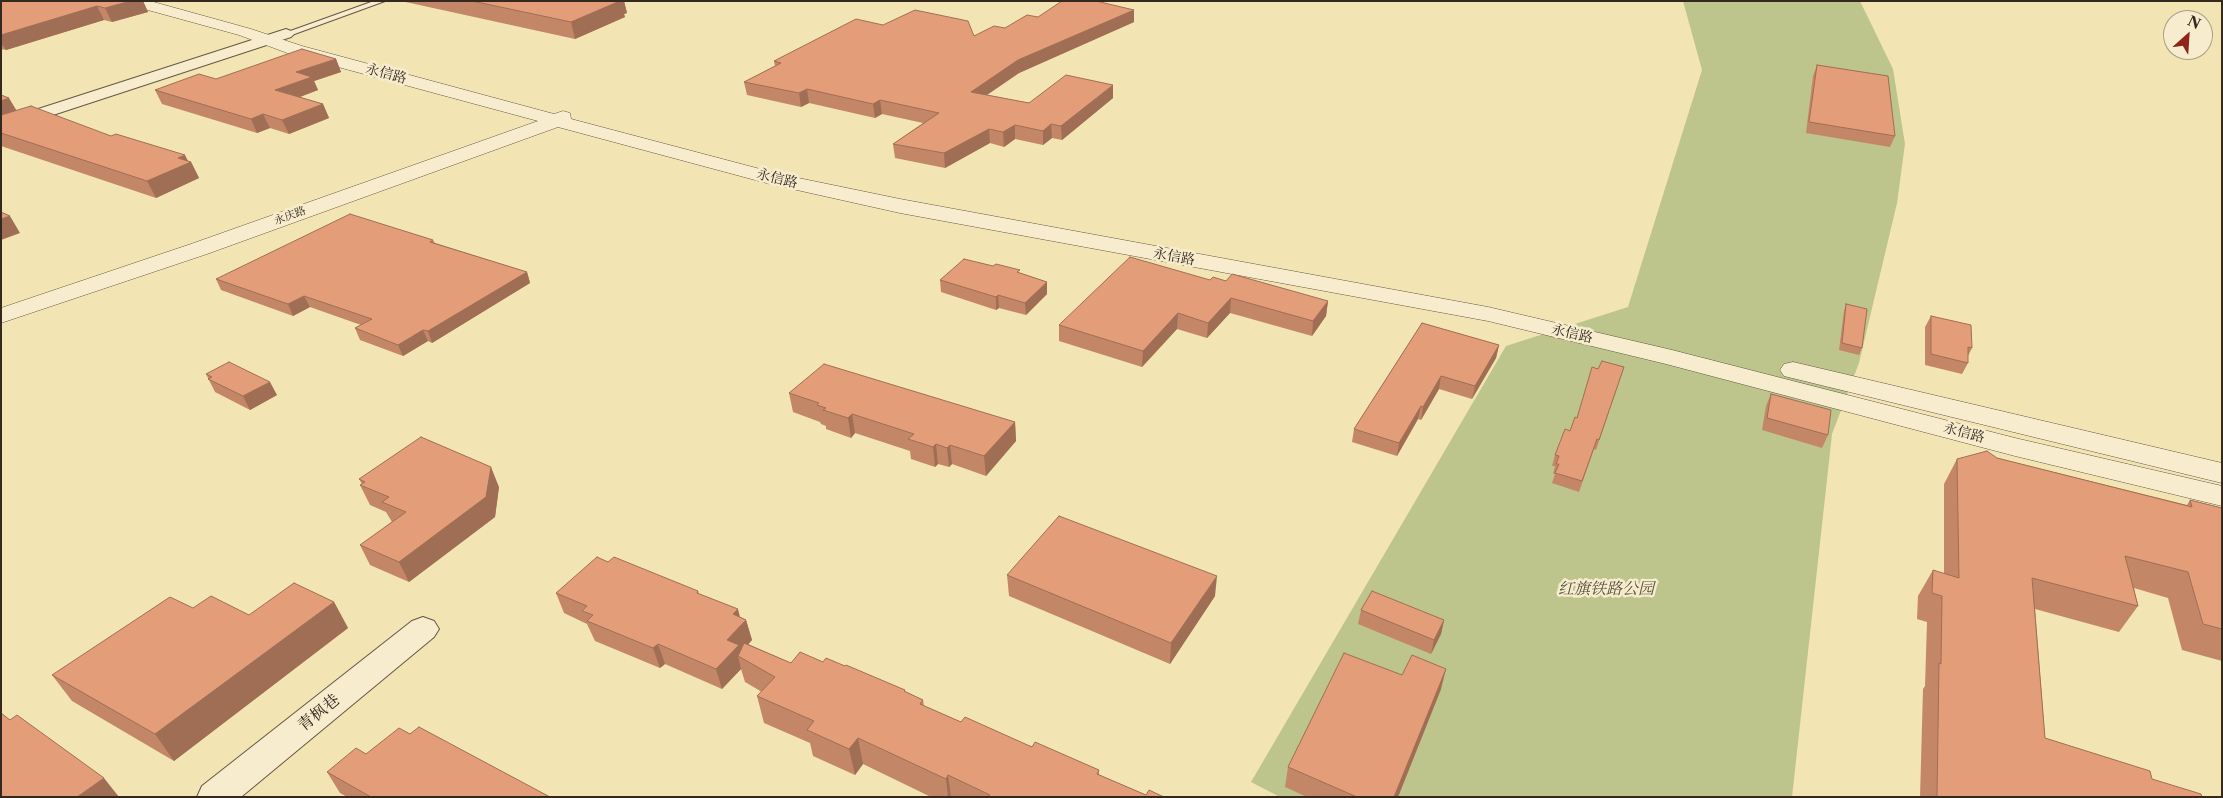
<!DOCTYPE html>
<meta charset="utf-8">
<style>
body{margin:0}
#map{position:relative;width:2223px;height:798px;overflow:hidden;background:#f3e4b4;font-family:"Libre Caslon Text",serif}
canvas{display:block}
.frame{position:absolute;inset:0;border:2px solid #34281f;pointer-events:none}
.north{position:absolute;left:2163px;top:10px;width:50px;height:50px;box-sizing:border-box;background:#f7edce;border:1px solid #a99e88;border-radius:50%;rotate:26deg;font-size:14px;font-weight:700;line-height:20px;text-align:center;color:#34281f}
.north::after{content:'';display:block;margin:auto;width:18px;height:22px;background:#8f2418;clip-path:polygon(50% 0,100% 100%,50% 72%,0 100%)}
</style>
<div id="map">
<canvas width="2223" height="798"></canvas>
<div class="frame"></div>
<div class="north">N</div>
</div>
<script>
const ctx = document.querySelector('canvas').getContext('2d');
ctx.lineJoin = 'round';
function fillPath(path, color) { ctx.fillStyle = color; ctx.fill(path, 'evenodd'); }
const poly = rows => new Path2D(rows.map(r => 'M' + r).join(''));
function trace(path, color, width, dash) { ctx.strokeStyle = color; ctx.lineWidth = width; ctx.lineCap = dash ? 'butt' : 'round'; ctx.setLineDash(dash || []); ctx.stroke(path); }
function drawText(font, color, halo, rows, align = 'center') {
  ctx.font = font + ' "Libre Caslon Text","Noto Serif SC",serif'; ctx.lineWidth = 5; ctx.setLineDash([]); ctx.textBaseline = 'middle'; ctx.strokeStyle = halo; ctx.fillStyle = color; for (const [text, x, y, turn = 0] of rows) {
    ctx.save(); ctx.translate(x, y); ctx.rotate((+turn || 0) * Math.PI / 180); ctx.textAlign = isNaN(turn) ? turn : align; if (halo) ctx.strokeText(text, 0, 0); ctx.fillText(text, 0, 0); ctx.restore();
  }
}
fillPath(poly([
 [1683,1,1860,1,1893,69,1905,144,1897,203,1859,363,1832,434,1792,797,1280,797,1251,782,1506,346,1628,307,1702,70]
]), '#bdc48c');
const service = poly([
 [374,1,385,1,289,36,282,34,374,1]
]);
const minor = poly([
 [286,29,291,31,294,34,291,37,1,132,1,121,286,29],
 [423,617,434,621,439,629,434,637,241,797,197,797,202,786,412,621,423,617]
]);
const tertiary = poly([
 [123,1,150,1,251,29,302,46,554,114,563,111,570,113,571,119,779,174,900,199,1488,307,1672,350,2015,438,2222,486,2222,506,2015,456,1666,364,1488,321,900,213,770,184,558,127,207,254,1,323,1,308,191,244,538,121,290,54,239,35,126,4,123,1],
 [1793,362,2222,463,2222,483,1784,376,1780,370,1784,364,1793,362]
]);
trace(service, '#645744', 2);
trace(minor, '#645744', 2);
trace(tertiary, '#645744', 1);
fillPath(service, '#f7edce');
fillPath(minor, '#f7edce');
fillPath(tertiary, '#f7edce');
fillPath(poly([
 [1,1,143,1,148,12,112,22,104,20,6,50,1,49],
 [401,1,624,1,627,13,624,14,625,17,575,39],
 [1134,10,1134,22,1019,73,987,95,1029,103,1113,98,1062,140,1052,138,1043,145,1015,139,1004,147,990,143,945,168,895,158,893,144,923,123,882,114,875,118,809,103,801,107,747,95,744,82,775,66,774,61,883,25,974,36,1005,28,1038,17],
 [336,59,341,72,314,81,318,90,300,97,323,104,329,118,289,134,270,128,257,133,162,104,155,90],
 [1817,65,1895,136,1890,147,1806,133,1813,76],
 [1,95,16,110,111,136,191,162,199,178,156,198,1,146],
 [433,240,435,243,527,272,530,283,432,343,428,341,403,356,360,340,355,328,361,325,310,307,293,316,221,290,216,279],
 [1020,273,1047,282,1047,294,1026,315,999,308,996,310,941,292,940,280],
 [1210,280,1226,281,1328,301,1326,316,1312,336,1230,313,1207,338,1177,329,1142,367,1059,341,1059,325],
 [1846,304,1862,348,1859,355,1839,350,1844,311],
 [1931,316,1972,348,1968,356,1968,363,1962,374,1925,365,1925,327],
 [1422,323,1499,345,1496,358,1472,399,1439,389,1421,420,1418,419,1397,456,1352,442,1354,429],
 [1624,367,1596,450,1594,449,1579,492,1552,483,1555,474,1553,474,1555,466,1552,466,1555,455,1577,418,1598,369],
 [206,374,277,395,250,410,215,392],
 [789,393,1015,422,1016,441,986,476,952,464,949,467,938,464,935,467,911,459,910,451,855,433,851,438,826,429,826,426,821,424,820,422,793,412],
 [1771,394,1828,435,1822,448,1762,430,1766,406],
 [1997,458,2187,505,2190,500,2222,508,2222,661,2182,650,2168,598,2134,588,2138,606,2119,632,2035,609,2045,738,2152,779,2202,797,1920,797,1923,689,1925,686,1927,622,1917,619,1918,596,1933,570,1944,574,1944,484,1957,459],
 [359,479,499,487,495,517,409,582,370,565,360,545,392,522,386,512,370,505,360,485,362,484],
 [1007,575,1215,596,1170,664,1009,596],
 [698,591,699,594,740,617,746,620,752,640,748,644,791,663,823,662,905,690,905,692,923,700,924,706,961,722,1099,770,1099,775,1146,795,1164,797,931,797,863,764,855,775,813,756,810,743,764,723,757,696,762,692,745,682,741,669,722,689,665,664,660,668,595,641,587,624,564,613,556,593],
 [334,602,348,628,174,761,72,701,52,675,193,608,249,615],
 [1361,610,1444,620,1441,634,1431,654,1358,624],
 [1402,675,1441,689,1398,797,1307,797,1285,787,1288,767],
 [410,734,550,797,347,797,340,793,327,772]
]), '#c38768');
fillPath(poly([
 [131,1,143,1,148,12,112,22,105,8],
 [615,1,624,1,627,13,624,14,625,17,575,39,571,22],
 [97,6,104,20,6,50,1,43,1,35],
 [1134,10,1134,22,1019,73,972,105,971,92,1018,60],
 [336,59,341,72,314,81,318,90,281,104,275,90,296,72],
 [1113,85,1113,98,1062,140,1061,126],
 [807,89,809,103,801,107,799,93],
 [9,98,18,113,1,119,1,101],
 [880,100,882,114,875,118,873,104],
 [323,104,329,118,289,134,282,120],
 [263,114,270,128,257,133,251,119],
 [1051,124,1052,138,1043,145,1043,131],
 [1015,125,1015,139,1004,147,1003,132],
 [989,129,990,143,945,168,944,153],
 [185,155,189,163,191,162,199,178,156,198,147,181,178,158],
 [10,216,20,233,1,240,1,219],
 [527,272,530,283,432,343,428,331],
 [1047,282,1047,294,1026,315,1025,303],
 [998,295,999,308,996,310,996,297],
 [304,296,310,307,293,316,288,304],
 [1231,298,1230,313,1207,338,1208,323],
 [1328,301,1326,316,1312,336,1313,321],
 [1178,313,1177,329,1142,367,1143,351],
 [423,330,428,341,403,356,398,345],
 [1499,345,1496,358,1472,399,1475,386],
 [1441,376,1439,389,1421,420,1423,407],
 [270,382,277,395,250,410,243,396],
 [1421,406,1418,419,1397,456,1399,443],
 [852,414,855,433,851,438,848,418],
 [1015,422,1016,441,986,476,984,456],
 [936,444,938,464,935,467,933,447],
 [950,445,952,464,949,467,947,448],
 [491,467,499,487,495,517,409,582,399,562],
 [1217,576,1215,596,1170,664,1171,643],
 [334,602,348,628,174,761,155,734],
 [738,609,742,625,746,620,752,640,738,656,741,669,722,689,716,669,727,640,733,614],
 [1444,620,1441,634,1431,654,1434,640],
 [658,644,665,664,660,668,653,648],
 [1446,669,1441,689,1398,797,1394,797],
 [858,738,863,764,855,775,849,749],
 [948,775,951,797,948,797,946,779],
 [104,778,119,797,77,797]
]), '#9f6e55');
const building = poly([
 [1,1,131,1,105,8,97,6,1,35,1,1],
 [472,1,620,1,571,22,472,1],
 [1062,1,1096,1,1134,10,1018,60,971,92,1029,103,1066,75,1113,85,1061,126,1051,124,1043,131,1015,125,1003,132,989,129,944,153,893,144,939,113,880,100,873,104,807,89,799,93,744,82,781,63,774,61,856,19,883,25,915,10,968,21,974,36,994,26,1005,28,1027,15,1038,17,1062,1],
 [302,49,336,59,296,72,312,77,275,90,323,104,282,120,263,114,251,119,155,90,199,74,216,79,302,49],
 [1817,65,1888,76,1895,136,1809,122,1817,65],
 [1,95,9,98,1,101,1,95],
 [31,106,111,136,116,134,185,155,178,158,191,162,147,181,1,133,1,115,31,106],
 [1,212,10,216,1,219,1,212],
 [350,214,433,240,430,242,527,272,428,331,423,330,398,345,355,328,372,319,304,296,288,304,216,279,350,214],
 [1130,257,1210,280,1213,277,1226,281,1232,274,1328,301,1313,321,1231,298,1208,323,1178,313,1143,351,1059,325,1130,257],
 [964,259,993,266,996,264,1020,270,1017,272,1047,282,1025,303,998,295,996,297,940,280,964,259],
 [1846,304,1867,309,1862,348,1842,343,1846,304],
 [1931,316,1971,325,1972,348,1968,347,1968,363,1931,354,1931,316],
 [1422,323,1499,345,1475,386,1441,376,1423,407,1421,406,1399,443,1354,429,1422,323],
 [1602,361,1624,367,1599,440,1597,439,1582,481,1555,473,1559,464,1556,464,1559,456,1555,455,1565,429,1570,431,1575,417,1577,418,1592,367,1598,369,1602,361],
 [229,362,270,382,243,396,208,379,212,377,206,374,229,362],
 [824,364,1015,422,984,456,950,445,947,448,936,444,933,447,908,439,914,434,852,414,848,418,823,410,826,408,817,405,819,403,789,393,824,364],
 [1771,394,1831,410,1828,435,1767,418,1771,394],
 [421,437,491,467,486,497,399,562,360,545,406,512,382,502,389,497,360,485,365,482,359,479,421,437],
 [1987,451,1997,458,2192,507,2190,500,2222,508,2222,629,2203,624,2188,572,2125,556,2138,606,2032,578,2045,738,2150,771,2152,779,2201,794,2202,797,1937,797,1939,663,1941,664,1942,596,1932,593,1933,570,1959,578,1957,459,1987,451],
 [1059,516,1217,576,1171,643,1007,575,1059,516],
 [597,557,608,562,614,557,698,591,697,593,738,609,733,614,746,620,727,640,739,645,716,669,658,644,653,648,587,621,593,615,582,611,587,606,556,593,597,557],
 [294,583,334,602,155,734,52,675,170,597,193,608,211,596,249,615,294,583],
 [1372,591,1444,620,1434,640,1361,610,1372,591],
 [744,643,791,663,800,652,823,662,826,658,845,666,846,665,905,690,904,691,923,700,920,704,961,722,965,717,1032,747,1035,742,1099,770,1097,774,1146,795,1149,790,1164,797,988,797,990,795,948,775,946,779,858,738,849,749,807,730,814,721,757,696,775,677,738,656,744,643],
 [1344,653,1402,675,1412,655,1446,669,1394,797,1357,797,1288,767,1344,653],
 [1,713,10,720,17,715,104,778,77,797,1,797,1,713],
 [419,727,550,797,371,797,327,772,356,748,366,754,399,728,410,734,419,727]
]);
fillPath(building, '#e39d79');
trace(building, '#9f6e55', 1);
drawText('11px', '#34281f', '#f7edce', [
 ["永庆路",290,216,-20]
]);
drawText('14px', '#34281f', '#f7edce', [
 ["永信路",386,74,15],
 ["永信路",777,179,14],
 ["永信路",1174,257,10],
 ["永信路",1572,334,13],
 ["永信路",1964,433,15]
]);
drawText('italic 16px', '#564f3a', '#f7edce', [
 ["红旗铁路公园",1606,589]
]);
drawText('16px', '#34281f', '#f7edce', [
 ["青枫巷",319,713,-39]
]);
</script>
